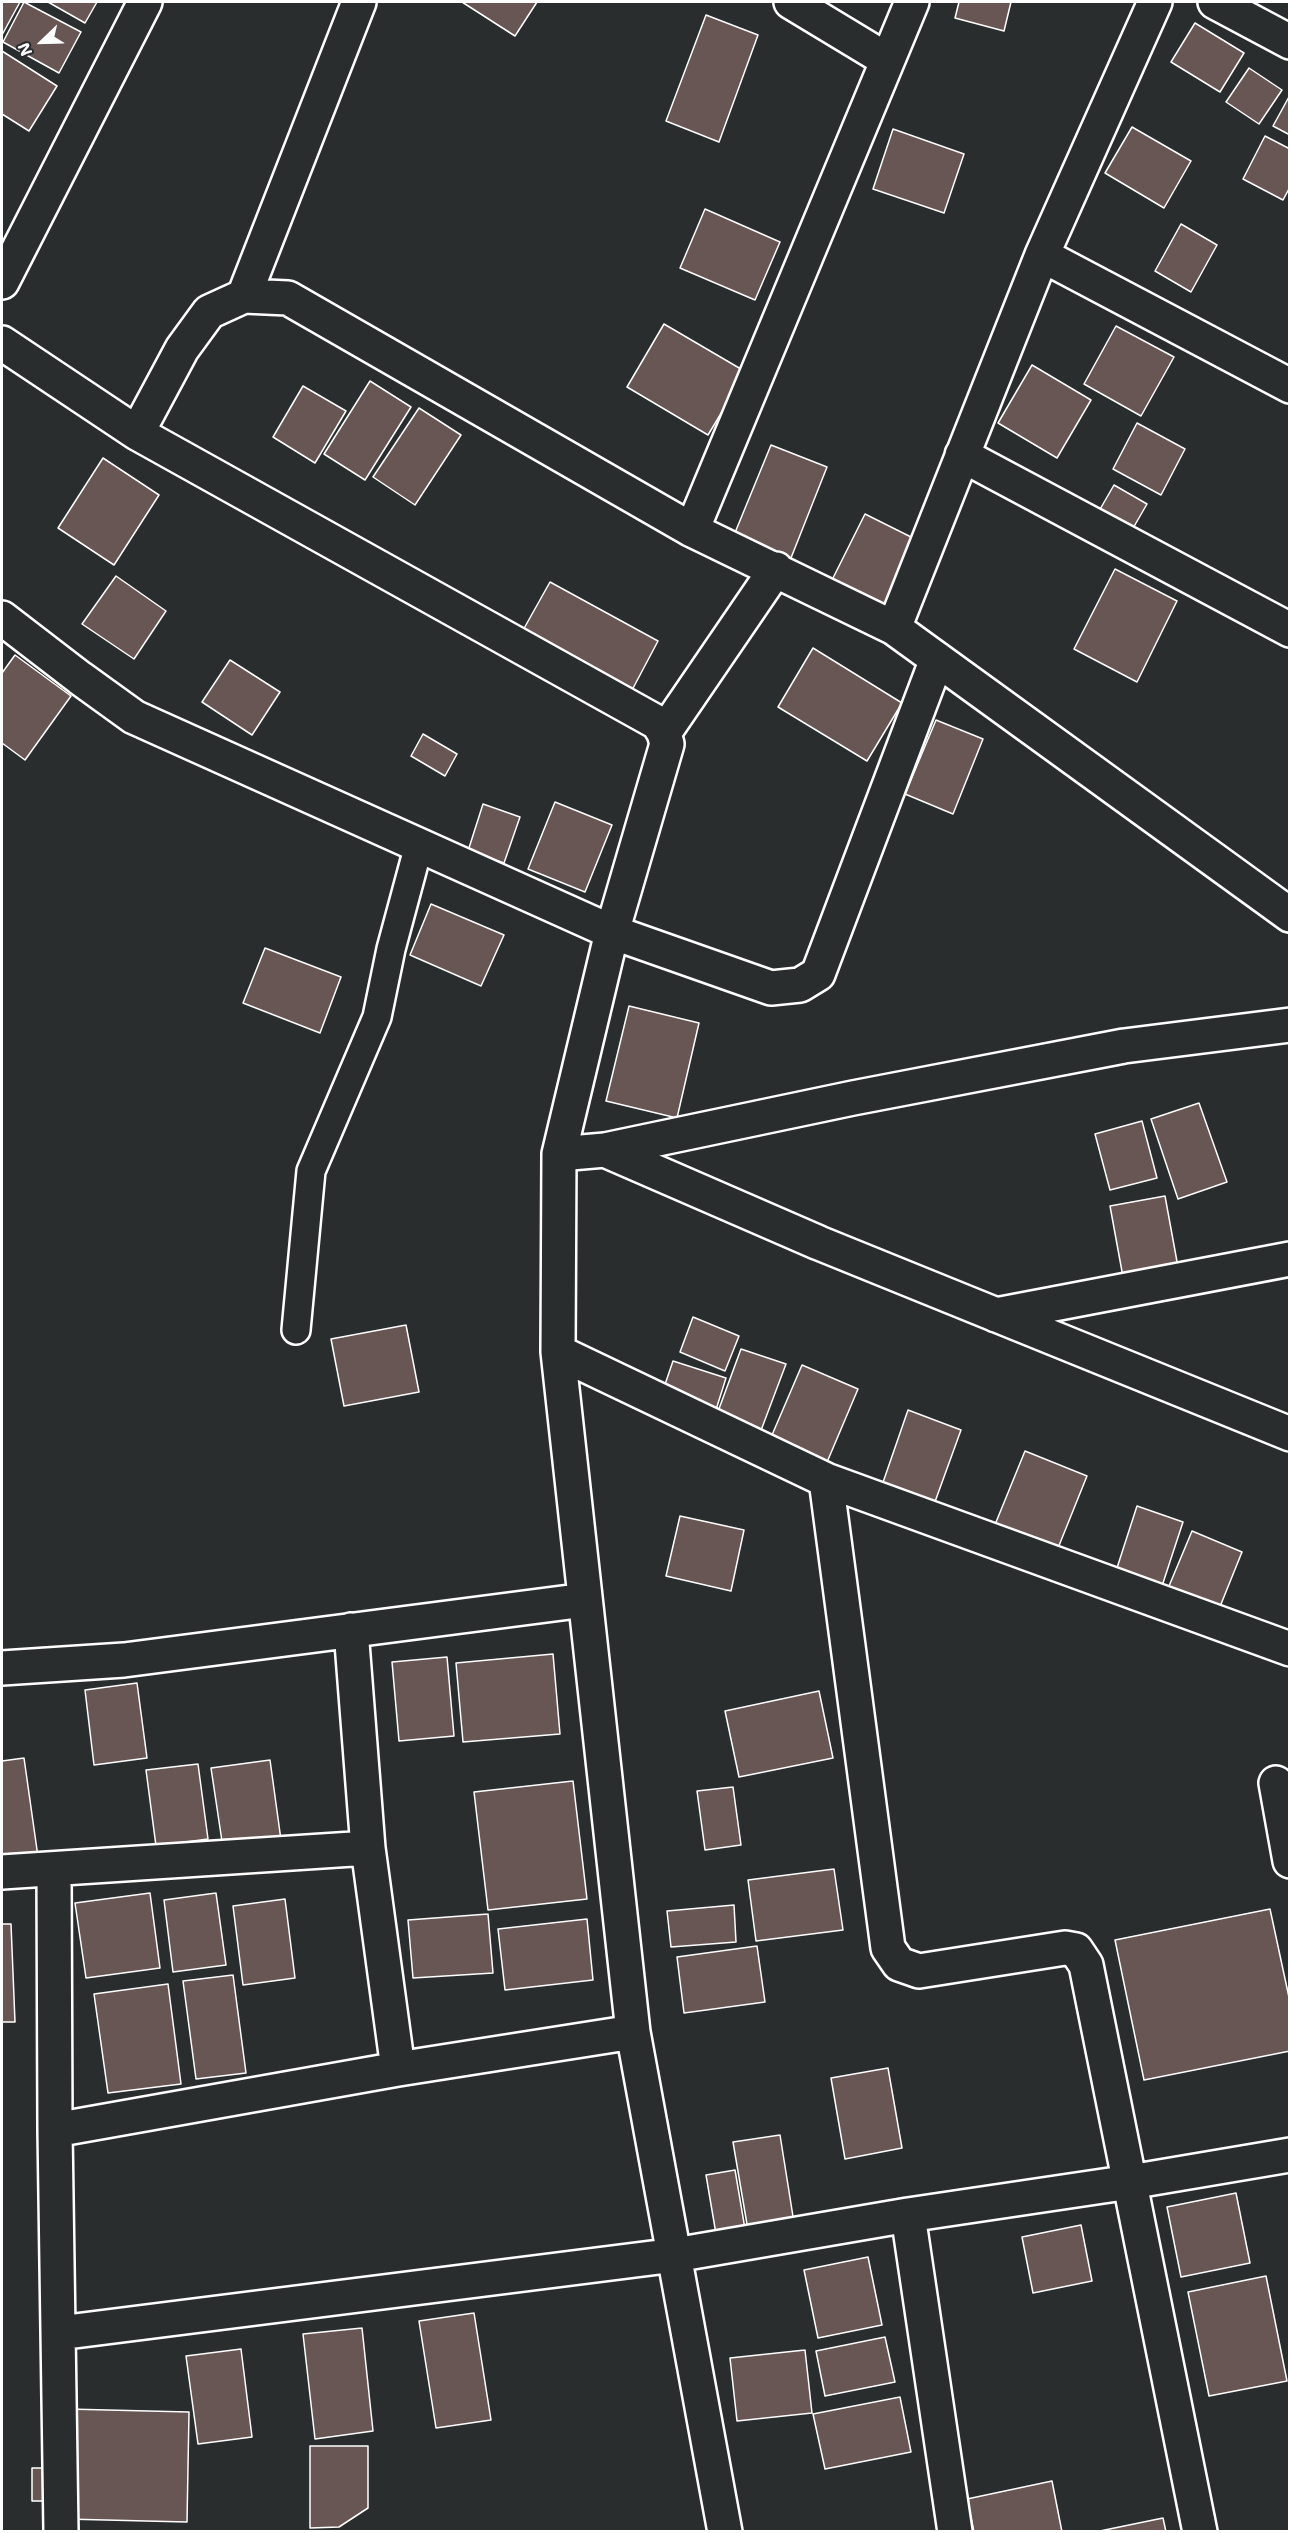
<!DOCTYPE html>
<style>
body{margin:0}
#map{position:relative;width:1291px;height:2533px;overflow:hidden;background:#2a2d2e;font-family:"Shantell Sans",sans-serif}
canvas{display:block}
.frame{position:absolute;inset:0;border:3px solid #fff;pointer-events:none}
.north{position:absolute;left:12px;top:12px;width:60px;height:60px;-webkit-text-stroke:4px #2a2d2e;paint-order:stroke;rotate:247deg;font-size:16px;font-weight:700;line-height:24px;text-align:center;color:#fff}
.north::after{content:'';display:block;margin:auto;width:21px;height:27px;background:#fff;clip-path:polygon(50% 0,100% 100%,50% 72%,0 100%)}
</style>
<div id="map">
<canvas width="1291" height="2533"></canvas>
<div class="frame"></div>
<div class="north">N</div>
</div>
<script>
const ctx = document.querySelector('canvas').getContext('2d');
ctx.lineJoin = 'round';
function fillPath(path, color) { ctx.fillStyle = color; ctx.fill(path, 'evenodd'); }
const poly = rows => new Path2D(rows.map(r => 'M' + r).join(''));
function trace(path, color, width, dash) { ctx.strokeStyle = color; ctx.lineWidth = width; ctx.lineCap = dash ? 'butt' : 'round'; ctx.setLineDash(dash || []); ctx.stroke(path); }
const building = poly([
 [2,2,20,2,2,35,2,2],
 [24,2,81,32,59,73,3,42,24,2],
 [48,2,97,2,85,23,48,2],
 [462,2,537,2,515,36,462,2],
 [959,2,1011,2,1004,31,955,18,959,2],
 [706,15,758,35,719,142,666,121,706,15],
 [1195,23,1244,53,1220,92,1171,62,1195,23],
 [2,51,57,86,29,131,2,114,2,51],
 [1249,68,1282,90,1259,124,1226,102,1249,68],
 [1290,95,1290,135,1273,126,1290,95],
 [1132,127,1191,161,1164,208,1105,173,1132,127],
 [893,129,964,154,944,213,873,189,893,129],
 [1265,136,1290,149,1290,187,1283,200,1243,179,1265,136],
 [705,209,780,242,755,300,680,268,705,209],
 [1181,224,1217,245,1191,292,1155,271,1181,224],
 [664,324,746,372,708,435,627,387,664,324],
 [1116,326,1174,357,1141,416,1084,384,1116,326],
 [1032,365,1091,400,1057,458,998,423,1032,365],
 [370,381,411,407,365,480,324,454,370,381],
 [303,386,346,411,315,463,273,437,303,386],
 [419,408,461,435,415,505,373,477,419,408],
 [1137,423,1185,449,1161,495,1113,469,1137,423],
 [771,445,827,467,789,563,732,540,771,445],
 [103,458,159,495,114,565,58,528,103,458],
 [1114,485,1147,504,1132,530,1099,511,1114,485],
 [865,514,921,542,882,620,826,592,865,514],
 [1115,569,1177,601,1137,682,1074,649,1115,569],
 [116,576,166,611,134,659,82,624,116,576],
 [550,582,658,641,631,692,522,632,550,582],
 [813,648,902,703,867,761,778,707,813,648],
 [15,655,71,696,25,760,2,743,2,673,15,655],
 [230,660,280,692,252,735,202,702,230,660],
 [936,720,983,739,953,814,905,794,936,720],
 [423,734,457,754,445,776,411,756,423,734],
 [555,802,612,825,585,892,528,869,555,802],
 [483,804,520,817,504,863,468,851,483,804],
 [431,904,504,935,481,986,410,955,431,904],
 [265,948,341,977,320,1033,243,1003,265,948],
 [629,1006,699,1023,677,1118,606,1101,629,1006],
 [1199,1103,1227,1182,1178,1199,1151,1119,1199,1103],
 [1142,1121,1157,1178,1110,1190,1095,1134,1142,1121],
 [1165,1196,1178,1267,1123,1277,1110,1206,1165,1196],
 [693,1317,739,1336,725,1371,680,1352,693,1317],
 [406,1325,419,1392,344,1406,331,1339,406,1325],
 [741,1349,786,1364,757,1441,713,1425,741,1349],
 [673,1361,726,1378,714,1416,660,1399,673,1361],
 [802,1365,858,1389,822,1474,766,1449,802,1365],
 [908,1410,961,1430,932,1510,880,1491,908,1410],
 [1025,1451,1087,1476,1054,1558,992,1532,1025,1451],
 [1137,1506,1183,1522,1162,1586,1116,1571,1137,1506],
 [680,1516,744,1530,731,1591,666,1576,680,1516],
 [1192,1531,1242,1552,1215,1619,1164,1598,1192,1531],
 [553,1654,560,1734,463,1742,456,1663,553,1654],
 [447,1657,454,1736,399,1741,392,1662,447,1657],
 [137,1683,147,1758,94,1765,85,1690,137,1683],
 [819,1691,833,1758,739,1777,725,1711,819,1691],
 [24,1758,39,1864,2,1868,2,1761,24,1758],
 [270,1760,281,1840,223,1848,211,1768,270,1760],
 [198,1764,208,1839,156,1846,146,1770,198,1764],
 [573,1781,587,1899,488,1910,474,1792,573,1781],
 [733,1787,741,1845,705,1850,697,1791,733,1787],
 [834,1869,843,1930,756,1941,748,1880,834,1869],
 [150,1893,160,1968,86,1978,75,1903,150,1893],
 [216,1893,226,1965,173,1972,164,1900,216,1893],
 [285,1899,295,1978,243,1985,233,1906,285,1899],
 [734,1905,736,1942,671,1947,667,1911,734,1905],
 [1270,1909,1290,2002,1290,2051,1144,2080,1115,1940,1270,1909],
 [488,1914,493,1973,413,1978,408,1920,488,1914],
 [587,1919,593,1980,505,1990,498,1929,587,1919],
 [2,1924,11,1924,15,2022,2,2022,2,1924],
 [757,1946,765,2002,684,2013,677,1957,757,1946],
 [233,1975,246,2073,196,2079,183,1981,233,1975],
 [168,1984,181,2084,108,2093,94,1994,168,1984],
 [888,2068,902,2148,845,2159,831,2078,888,2068],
 [780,2135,795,2229,749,2236,733,2142,780,2135],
 [735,2170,745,2229,716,2234,706,2175,735,2170],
 [1236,2193,1250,2263,1181,2277,1167,2207,1236,2193],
 [1081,2225,1092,2281,1033,2293,1022,2237,1081,2225],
 [868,2257,882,2325,818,2338,804,2270,868,2257],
 [1266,2276,1287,2381,1209,2396,1188,2292,1266,2276],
 [474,2313,491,2420,436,2428,419,2321,474,2313],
 [362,2328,373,2431,315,2439,303,2334,362,2328],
 [885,2337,895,2382,825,2396,816,2351,885,2337],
 [241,2349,252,2437,198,2444,186,2356,241,2349],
 [805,2350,812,2413,737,2421,730,2358,805,2350],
 [900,2397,911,2452,825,2469,813,2414,900,2397],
 [67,2409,189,2412,187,2522,65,2519,67,2409],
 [310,2446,368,2446,368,2508,339,2527,310,2528,310,2446],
 [32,2468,54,2468,54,2501,32,2501,32,2468],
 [1052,2481,1062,2532,974,2532,967,2499,1052,2481],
 [1163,2518,1166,2532,1095,2532,1163,2518]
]);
fillPath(building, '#685655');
trace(building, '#fff', 1.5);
const service = poly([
 [296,1330,311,1171,377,1017,391,949,419,845]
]);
const minor = poly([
 [791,2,887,60],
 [1215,2,1290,42],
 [1042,255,1290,386],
 [2,282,145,2],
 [244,296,359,2],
 [2,343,137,433,658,723,664,733,667,744,612,932,559,1154,558,1352,633,2032,725,2532],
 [137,433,182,349,209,312,244,296,288,298,692,530,894,628,1290,915],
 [962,455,1290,630],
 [692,530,912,2],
 [2,618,80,678,134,717,612,932,771,988,800,985,818,974,937,659],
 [894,628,1042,255,1155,2],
 [664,733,776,569],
 [605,1150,819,1243,1290,1434],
 [559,1154,605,1150,853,1098,1124,1046,1290,1025],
 [996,1315,1290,1259],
 [558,1352,826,1480,1290,1649],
 [826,1480,888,1948,899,1964,919,1971,1065,1948,1076,1950,1086,1965,1200,2532],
 [351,1630,368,1848,398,2069],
 [2,1668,124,1660,585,1600],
 [1276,1783,1290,1861],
 [54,1869,55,2130,61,2532],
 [2,1872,368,1848],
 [55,2130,398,2069,633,2032],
 [908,2215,955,2532],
 [59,2333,675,2255,908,2215,1130,2182,1290,2155]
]);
trace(service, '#fff', 32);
trace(minor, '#fff', 38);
trace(service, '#2a2d2e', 27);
trace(minor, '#2a2d2e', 33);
</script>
